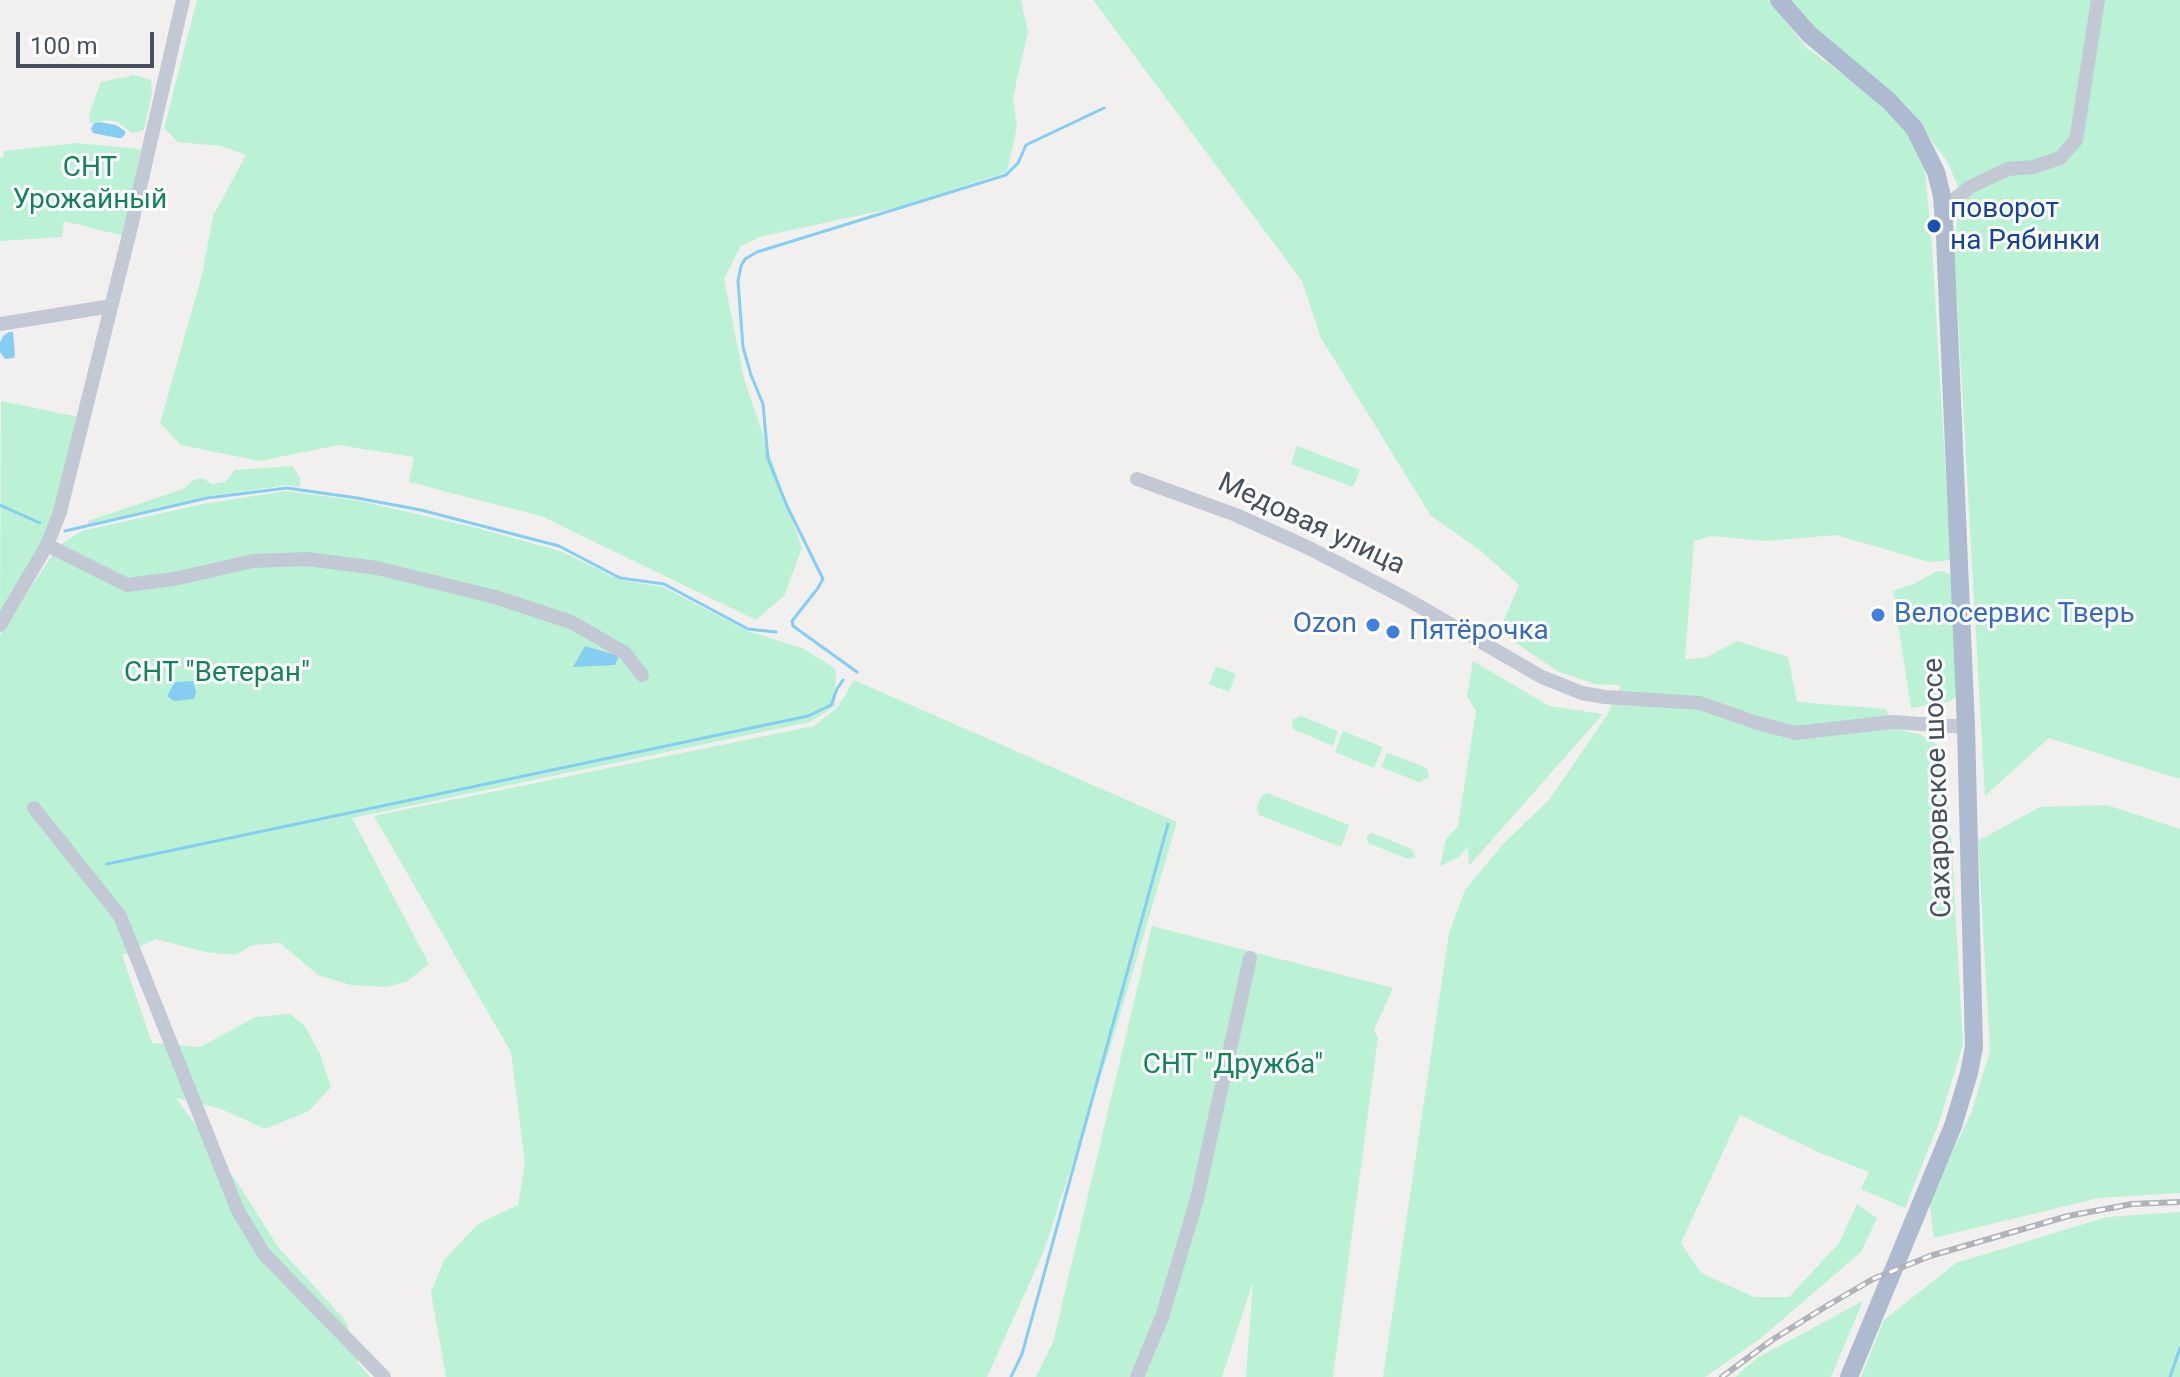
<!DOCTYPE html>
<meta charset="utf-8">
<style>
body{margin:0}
#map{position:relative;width:2180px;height:1377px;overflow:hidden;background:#f2efef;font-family:Roboto,sans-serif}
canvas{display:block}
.scale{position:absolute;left:16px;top:32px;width:138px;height:36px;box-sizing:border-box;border:4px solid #46505e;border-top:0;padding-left:10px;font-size:24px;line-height:28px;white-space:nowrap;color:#46505e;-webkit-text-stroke:6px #fff;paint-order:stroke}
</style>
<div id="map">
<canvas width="2180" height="1377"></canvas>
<div class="scale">100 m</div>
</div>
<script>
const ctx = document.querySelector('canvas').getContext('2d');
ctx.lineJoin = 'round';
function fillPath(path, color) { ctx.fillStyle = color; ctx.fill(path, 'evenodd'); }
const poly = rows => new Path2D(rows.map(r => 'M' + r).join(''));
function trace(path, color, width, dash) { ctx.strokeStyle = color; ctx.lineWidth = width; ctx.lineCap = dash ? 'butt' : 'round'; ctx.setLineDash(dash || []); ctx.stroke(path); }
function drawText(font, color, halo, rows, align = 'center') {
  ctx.font = font + ' Roboto,sans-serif'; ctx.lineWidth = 6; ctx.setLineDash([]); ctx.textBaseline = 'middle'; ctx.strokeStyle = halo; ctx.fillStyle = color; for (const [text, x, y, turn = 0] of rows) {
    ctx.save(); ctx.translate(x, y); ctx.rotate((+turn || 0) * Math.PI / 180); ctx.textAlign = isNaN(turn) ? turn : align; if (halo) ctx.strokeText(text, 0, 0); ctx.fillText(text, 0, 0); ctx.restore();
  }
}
fillPath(poly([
 [197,0,1021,0,1028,32,1013,97,1017,127,1007,172,898,207,759,237,740,247,724,279,744,379,802,548,784,596,756,620,541,516,409,482,414,457,339,445,259,461,181,445,160,423,202,275,213,216,246,155,221,146,178,142,164,128],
 [1093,0,1768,0,1807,48,1883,104,1906,131,1924,160,1932,246,1951,560,1929,562,1836,535,1765,541,1711,536,1694,541,1685,659,1705,658,1737,641,1788,657,1797,702,1886,709,1893,729,1919,734,1944,749,1951,835,1963,1044,1940,1120,1905,1208,1861,1189,1869,1172,1823,1154,1740,1115,1681,1243,1701,1273,1754,1297,1789,1297,1839,1243,1857,1204,1877,1218,1861,1252,1761,1338,1705,1377,1383,1377,1449,933,1465,890,1503,844,1549,800,1607,715,1621,685,1594,684,1557,671,1499,631,1519,585,1480,550,1431,516,1321,338,1302,281],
 [1788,0,2180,0,2180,779,2049,738,1985,796,1954,245,1960,198,1972,189,2009,171,2035,170,2059,161,2057,157,2033,165,2007,166,1960,191,1947,161,1901,101,1805,20],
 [134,75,151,80,152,93,144,130,132,133,117,122,108,120,90,123,89,114,101,82],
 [76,143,141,149,124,236,64,221,62,237,0,241,0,158,4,157,4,151],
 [1,401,78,417,47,541,0,620],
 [1297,446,1360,470,1353,487,1291,464],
 [292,466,300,477,300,487,288,485,208,496,88,524,88,521,183,489,194,480,202,478,212,484,225,482,235,470],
 [286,491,360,501,477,528,560,551,620,580,663,587,748,631,802,648,836,669,835,706,810,722,352,818,429,964,406,982,386,987,351,985,318,975,280,943,252,945,235,955,206,952,156,939,122,955,152,1043,200,1047,256,1017,290,1014,304,1025,320,1054,331,1087,309,1111,265,1129,221,1109,176,1098,237,1182,279,1248,346,1321,358,1363,370,1377,0,1377,0,635,58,546,82,531,203,504],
 [1943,571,1952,575,1956,697,1949,702,1911,708,1893,591,1916,583,1935,572],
 [1473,661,1549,706,1603,714,1469,866,1468,847,1459,857,1440,866,1446,839,1458,826,1476,711,1467,696],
 [1216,666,1236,674,1229,692,1209,684],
 [854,680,1177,822,1112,1042,1043,1253,987,1377,446,1377,431,1293,444,1260,478,1224,518,1205,525,1163,511,1052,374,816,814,726,838,707],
 [1301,716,1338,731,1333,746,1293,729,1292,720],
 [1343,731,1383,747,1374,768,1335,752],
 [1387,753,1425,767,1429,773,1428,778,1419,782,1381,767],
 [1267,793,1349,825,1341,847,1259,815,1257,808,1261,796],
 [2107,805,2180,829,2180,1193,2098,1198,1934,1238,1929,1199,1971,1114,1990,1051,1978,841,2040,807],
 [1372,833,1412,849,1415,857,1408,859,1368,843,1366,837],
 [1152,926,1393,988,1374,1030,1378,1038,1333,1377,1246,1377,1253,1282,1222,1377,1036,1377,1053,1342],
 [2180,1212,2180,1377,1861,1377,1884,1320,1956,1263,2107,1217],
 [1863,1301,1831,1377,1735,1377,1757,1358]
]), '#bbf2d6');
fillPath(poly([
 [99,122,116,125,125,131,125,134,122,138,118,138,93,133,91,129,94,123],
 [9,332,13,332,15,355,14,358,5,359,0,352,0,342,3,336],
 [585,646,619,656,615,665,573,667],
 [193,681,196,692,194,699,174,701,167,696,175,682]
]), '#85cef1');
trace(poly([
 [0,505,40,523],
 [65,531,207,498,287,488,357,498,421,510,559,546,620,578,664,584,748,629,776,632],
 [857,672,793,626,792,621,818,588,823,579,787,506,768,459,763,404,751,375,743,347,738,281,741,266,745,259,757,252,1006,175,1018,163,1026,145,1104,108],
 [107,864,808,716,831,705,837,689,843,680],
 [1011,1377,1022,1354,1168,824],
 [2170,1377,2180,1348]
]), '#85cef1', 3);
trace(poly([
 [1943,208,1970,187,2008,169,2033,167,2060,158,2076,140,2098,0],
 [0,324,111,306],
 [1137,479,1236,515,1309,548,1405,598,1542,677,1582,693,1605,697,1700,703,1757,723,1796,733,1891,722,1966,727],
 [47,545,127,585,174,579,253,561,307,559,377,568,495,597,571,622,625,653,642,675],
 [0,625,47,545,60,512,129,235,183,0],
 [34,808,120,916,238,1211,264,1254,384,1377],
 [1137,1377,1162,1317,1197,1199,1250,958]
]), '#c2c9d5', 14);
trace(poly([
 [1779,0,1809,34,1889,101,1914,128,1936,172,1942,196,1945,237,1966,727,1974,1047,1969,1073,1953,1126,1849,1377]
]), '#adbad0', 18);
const rail = poly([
 [1722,1377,1772,1340,1825,1307,1873,1279,1930,1256,2068,1216,2132,1204,2180,1202]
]);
trace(rail, '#b1b3ba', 6);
trace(rail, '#fff', 3, [9]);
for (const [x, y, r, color] of [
 [1934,226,8,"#1a4fb4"],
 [1878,615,8,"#3f7fe0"],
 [1373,625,8,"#3f7fe0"],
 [1393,632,8,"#3f7fe0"]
]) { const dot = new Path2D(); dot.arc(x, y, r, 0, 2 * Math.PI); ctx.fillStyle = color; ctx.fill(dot); trace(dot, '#fff', 3); }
drawText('28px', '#128458', '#fff', [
 ["СНТ",90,169],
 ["Урожайный",90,201],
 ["СНТ \"Ветеран\"",217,674],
 ["СНТ \"Дружба\"",1233,1066]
]);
drawText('28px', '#164399', '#fff', [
 ["поворот",1950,210],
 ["на Рябинки",1950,242]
], 'left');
drawText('28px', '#46505e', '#fff', [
 ["Медовая улица",1311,525,25],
 ["Сахаровское шоссе",1939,788,-92]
]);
drawText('28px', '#366cbe', '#fff', [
 ["Велосервис Тверь",1894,615],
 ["Ozon",1357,625,"right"],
 ["Пятёрочка",1409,632]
], 'left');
</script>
